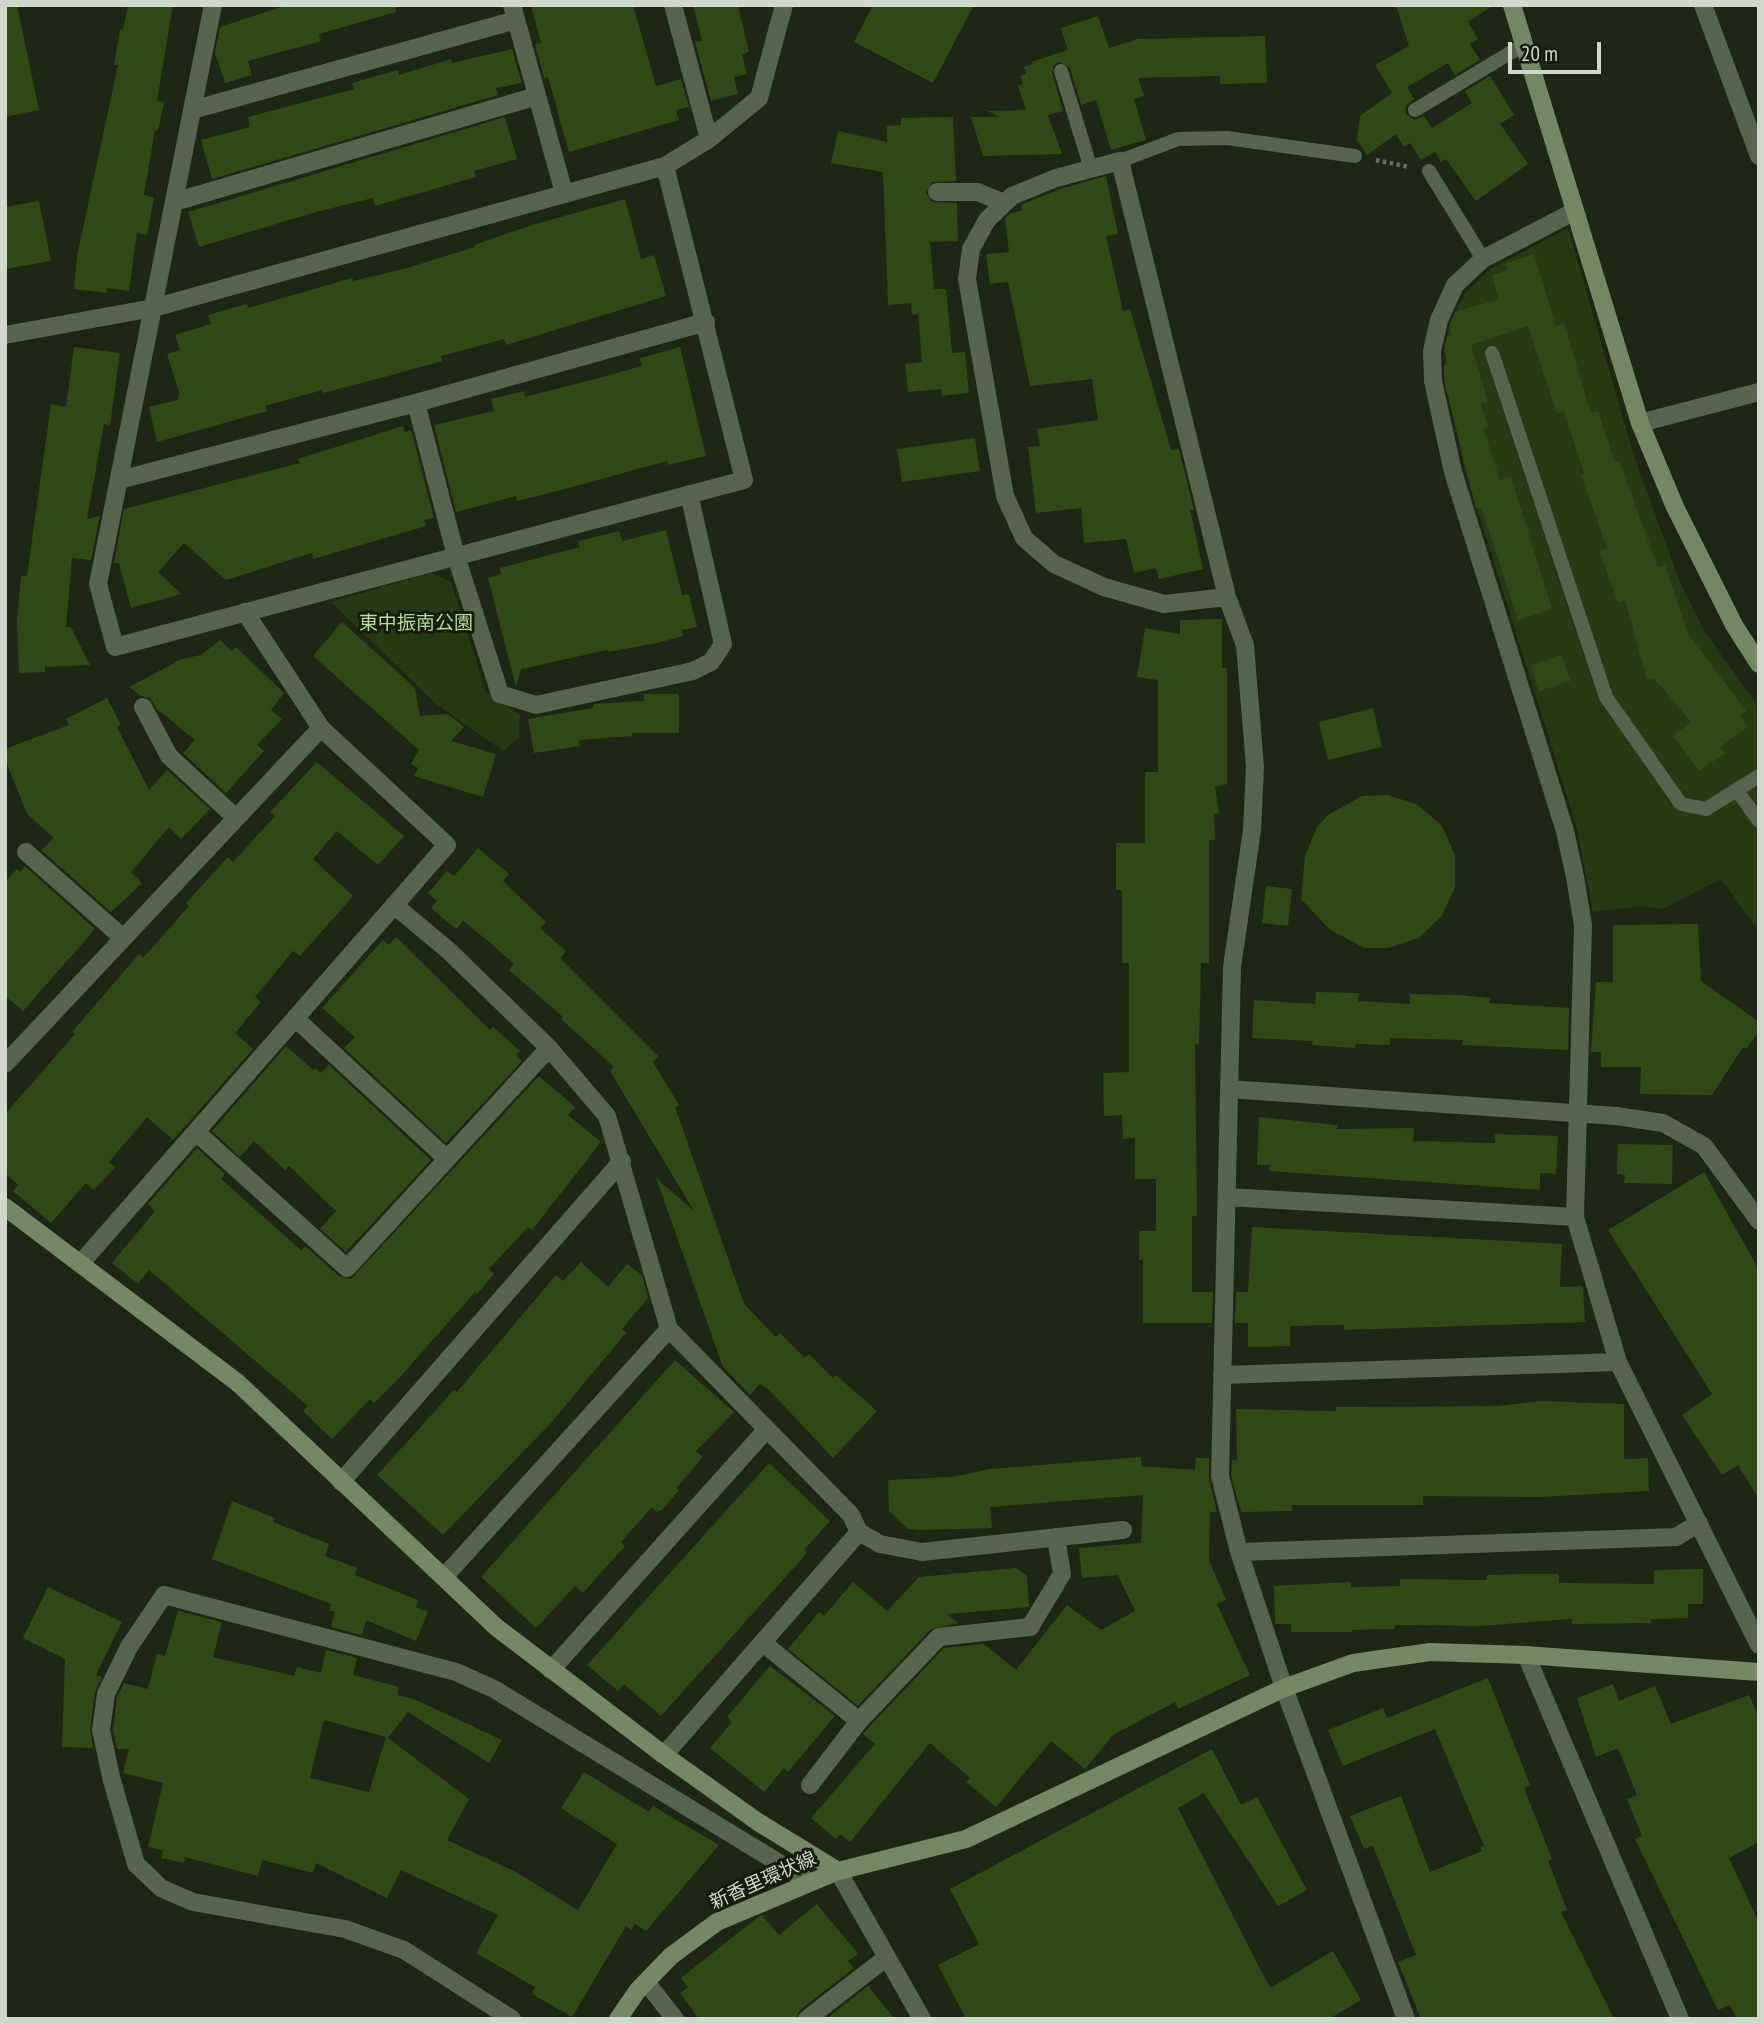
<!DOCTYPE html>
<meta charset="utf-8">
<style>
body{margin:0}
#map{position:relative;width:1764px;height:2024px;overflow:hidden;background:#1d2714;font-family:"PT Sans Narrow",sans-serif}
canvas{display:block}
.frame{position:absolute;inset:0;border:7px solid #d0d7cb;pointer-events:none}
.scale{position:absolute;left:1508px;top:42px;width:93px;height:32px;box-sizing:border-box;border:4px solid #d0d7cb;border-top:0;padding-left:9px;font-size:21px;line-height:24px;white-space:nowrap;color:#d0d7cb;-webkit-text-stroke:5px #141d0b;paint-order:stroke}
</style>
<div id="map">
<canvas width="1764" height="2024"></canvas>
<div class="frame"></div>
<div class="scale">20 m</div>
</div>
<script>
const ctx = document.querySelector('canvas').getContext('2d');
ctx.lineJoin = 'round';
function fillPath(path, color) { ctx.fillStyle = color; ctx.fill(path, 'evenodd'); }
const poly = rows => new Path2D(rows.map(r => 'M' + r).join(''));
function trace(path, color, width, dash) { ctx.strokeStyle = color; ctx.lineWidth = width; ctx.lineCap = dash ? 'butt' : 'round'; ctx.setLineDash(dash || []); ctx.stroke(path); }
function drawText(font, color, halo, rows, align = 'center') {
  ctx.font = font + ' "PT Sans Narrow","Noto Sans JP",sans-serif'; ctx.lineWidth = 6; ctx.setLineDash([]); ctx.textBaseline = 'middle'; ctx.strokeStyle = halo; ctx.fillStyle = color; for (const [text, x, y, turn = 0] of rows) {
    ctx.save(); ctx.translate(x, y); ctx.rotate((+turn || 0) * Math.PI / 180); ctx.textAlign = isNaN(turn) ? turn : align; if (halo) ctx.strokeText(text, 0, 0); ctx.fillText(text, 0, 0); ctx.restore();
  }
}
fillPath(poly([
 [1568,228,1634,456,1679,580,1705,632,1759,708,1759,932,1721,879,1663,909,1643,906,1593,912,1577,828,1465,469,1446,380,1444,352,1450,323,1465,293,1490,269],
 [431,573,451,582,486,692,520,715,519,738,503,751,436,704,331,602]
]), '#263a13');
fillPath(poly([
 [5,5,17,5,39,110,5,117],
 [128,5,173,5,157,101,164,102,158,131,155,130,144,195,154,198,147,235,137,233,129,291,107,288,106,293,74,289,77,256,118,65,114,65,120,29,123,30],
 [287,5,395,5,396,12,319,34,321,41,248,61,252,75,225,83,215,52,220,27],
 [531,5,633,5,656,86,681,79,689,107,676,110,679,120,569,152,548,77,544,78,535,44,541,43],
 [693,5,738,5,749,52,742,54,747,74,734,77,738,94,711,101,695,42,702,41],
 [873,5,974,5,933,83,854,42],
 [1396,5,1494,5,1468,22,1478,39,1470,44,1480,60,1455,75,1448,63,1407,87,1414,99,1406,106,1406,114,1414,120,1424,116,1432,128,1472,103,1465,91,1490,76,1514,115,1500,124,1528,164,1476,201,1446,159,1441,162,1435,152,1421,160,1410,143,1404,147,1396,134,1367,155,1357,140,1360,116,1392,93,1375,65,1409,46],
 [1098,16,1109,48,1138,39,1265,36,1267,83,1220,84,1220,76,1138,78,1144,96,1134,99,1146,140,1111,150,1096,100,1081,105,1070,68,1059,62,1054,65,1052,73,1063,111,1048,115,1062,154,983,156,971,117,999,117,988,111,1026,110,1018,86,1023,84,1020,76,1026,74,1024,67,1033,64,1031,62,1068,50,1061,28],
 [512,49,522,83,496,88,498,95,212,179,201,140,250,127,248,117,354,89,352,83,398,70,399,75,451,59,452,63],
 [505,117,517,159,474,171,476,177,375,206,373,198,316,212,199,247,188,212],
 [953,117,956,181,932,182,926,193,932,202,957,203,958,241,930,242,934,289,946,289,952,353,965,352,969,393,942,396,941,389,908,392,905,364,922,362,918,314,912,315,911,303,888,305,883,172,831,163,838,131,887,142,887,126,901,125,901,118],
 [1106,176,1118,234,1106,236,1123,311,1130,309,1171,450,1179,449,1194,510,1190,510,1203,569,1159,579,1156,568,1134,573,1126,539,1084,543,1081,508,1036,513,1028,447,1040,446,1037,429,1098,420,1092,379,1030,386,1008,282,990,284,986,254,1009,252,1005,219,1009,214,1023,210,1021,205,1060,189],
 [625,199,641,259,654,255,666,296,506,345,504,339,441,356,442,361,388,376,323,393,322,390,265,406,267,411,157,442,149,407,178,400,179,392,167,354,180,350,175,335,211,324,208,315,247,304,248,308,352,278,353,281,407,268,475,247,474,245,532,225],
 [39,201,51,261,5,269,5,207],
 [1534,254,1556,326,1564,323,1591,413,1598,411,1615,463,1619,461,1658,567,1665,565,1688,634,1746,711,1740,716,1748,727,1720,747,1725,753,1699,771,1673,736,1691,722,1654,678,1647,680,1625,600,1618,602,1599,551,1607,548,1581,475,1584,474,1564,412,1557,414,1528,326,1471,345,1488,402,1481,404,1488,427,1483,428,1500,480,1511,477,1552,609,1518,620,1481,507,1476,509,1444,380,1444,365,1448,364,1444,351,1447,337,1451,336,1450,324,1455,312,1499,299,1492,275,1508,270,1506,263],
 [74,347,120,353,110,425,104,424,87,519,100,516,91,560,72,558,66,627,71,627,90,665,45,667,45,672,19,673,17,621,21,576,27,576,51,404,66,407],
 [680,347,706,456,668,465,667,461,550,493,517,501,516,496,456,512,434,425,494,411,491,399,524,391,525,397,595,379,642,366,640,358],
 [403,426,405,432,411,430,434,518,424,520,426,526,313,559,312,553,226,580,184,543,158,572,181,594,131,608,119,563,114,563,124,509,300,463,298,459],
 [975,438,980,471,902,482,897,449],
 [666,530,682,595,689,594,697,627,682,630,683,636,657,643,608,652,607,650,521,669,516,687,488,578,501,574,500,568,580,547,578,541,619,531,622,541],
 [1222,619,1222,668,1227,668,1227,784,1215,787,1219,814,1214,814,1215,840,1209,840,1209,963,1201,963,1199,1044,1195,1044,1197,1216,1192,1216,1192,1292,1213,1292,1212,1323,1143,1323,1143,1260,1139,1260,1139,1231,1156,1231,1156,1179,1135,1179,1135,1138,1123,1139,1122,1115,1104,1116,1103,1073,1129,1072,1129,963,1122,963,1122,890,1116,890,1116,843,1145,843,1145,772,1158,772,1158,680,1137,677,1145,628,1180,634,1180,620],
 [342,622,415,688,420,716,448,714,464,727,451,741,496,754,483,797,414,776,418,768,411,764,419,750,313,656],
 [220,640,232,651,236,647,284,693,271,710,282,719,257,745,264,751,226,793,183,753,195,740,157,709,150,698,141,696,129,687,182,659,201,655],
 [1562,655,1570,681,1539,691,1531,665],
 [644,694,679,694,679,733,632,733,632,736,579,740,580,746,534,753,528,719,592,708,594,704,644,701],
 [107,698,121,725,117,727,149,790,167,770,210,809,181,839,169,827,131,872,142,883,111,912,41,850,54,838,27,814,5,759,5,749,69,725,66,719],
 [1373,708,1382,747,1328,760,1319,722],
 [317,762,404,836,378,865,337,831,313,859,353,896,300,956,293,951,255,997,261,1002,235,1033,253,1049,173,1140,147,1117,109,1162,115,1167,94,1190,86,1183,51,1223,13,1191,18,1185,5,1173,5,1114,75,1034,72,1032,139,954,143,958,189,906,186,903,228,857,233,862,275,816,270,812],
 [1388,795,1418,805,1442,826,1455,855,1455,887,1442,916,1419,938,1388,948,1364,948,1329,929,1301,899,1305,856,1317,827,1328,815,1362,796],
 [478,848,509,874,503,881,546,922,540,928,566,951,560,958,658,1056,653,1062,679,1105,675,1107,744,1304,776,1337,780,1333,805,1358,809,1354,833,1378,836,1375,877,1411,833,1458,767,1388,760,1384,750,1395,723,1367,656,1178,694,1211,610,1071,614,1067,561,1019,563,1017,509,970,514,964,495,947,466,923,463,921,456,929,431,908,437,901,428,893,447,871,454,876],
 [25,866,95,929,23,1011,5,996,5,882,17,869,20,872],
 [1266,886,1292,889,1288,926,1262,923],
 [1698,924,1701,981,1759,1022,1759,1032,1746,1049,1743,1047,1712,1095,1640,1094,1641,1067,1601,1067,1601,1052,1591,1052,1596,982,1613,982,1613,925],
 [396,937,490,1030,493,1027,520,1051,516,1055,522,1061,446,1143,344,1048,355,1037,322,1008,383,940,389,945],
 [1316,992,1359,993,1358,1001,1410,1004,1410,994,1459,995,1490,998,1489,1003,1569,1008,1568,1050,1462,1045,1463,1040,1390,1038,1390,1045,1356,1044,1355,1048,1312,1045,1313,1041,1252,1038,1254,1000,1315,1004],
 [286,1046,313,1070,315,1068,321,1073,329,1065,431,1160,346,1252,320,1229,336,1211,289,1166,285,1170,254,1141,240,1157,212,1131],
 [539,1076,575,1107,568,1115,601,1142,532,1230,528,1227,489,1269,494,1274,477,1294,475,1292,402,1375,374,1403,370,1399,332,1439,303,1411,308,1406,149,1270,138,1284,112,1263,155,1211,148,1204,197,1148,225,1174,221,1179,301,1250,305,1246,339,1276,351,1279],
 [1259,1117,1338,1125,1337,1129,1414,1128,1413,1141,1495,1143,1495,1134,1558,1136,1556,1174,1540,1173,1540,1190,1269,1171,1270,1165,1257,1165],
 [1618,1144,1673,1145,1672,1184,1624,1183,1625,1175,1617,1174],
 [1704,1172,1759,1270,1759,1499,1738,1465,1722,1475,1682,1415,1712,1394,1608,1230],
 [1252,1227,1562,1244,1560,1287,1583,1286,1585,1322,1344,1330,1344,1325,1290,1326,1290,1346,1248,1347,1248,1323,1235,1323,1236,1292,1248,1292],
 [581,1262,608,1287,627,1264,642,1275,648,1298,622,1329,626,1333,550,1424,443,1535,377,1475,454,1390,457,1392,556,1275,563,1281],
 [675,1360,734,1412,696,1451,703,1457,676,1488,679,1490,662,1510,657,1512,652,1507,621,1542,625,1546,583,1593,575,1586,536,1628,481,1577],
 [1541,1401,1624,1404,1624,1459,1648,1458,1649,1491,1541,1497,1423,1496,1423,1505,1292,1505,1292,1511,1241,1512,1231,1475,1232,1460,1237,1460,1236,1409,1336,1411,1336,1407,1498,1406],
 [1141,1457,1142,1466,1195,1470,1196,1458,1209,1458,1209,1478,1217,1512,1210,1512,1209,1560,1226,1600,1217,1604,1250,1675,1178,1709,1175,1702,1113,1735,1085,1769,1051,1741,996,1807,966,1782,970,1778,930,1743,850,1842,840,1834,836,1839,811,1818,875,1744,863,1734,868,1728,944,1648,984,1644,1016,1670,1067,1605,1101,1630,1135,1611,1118,1575,1082,1578,1079,1548,1141,1543,1143,1495,990,1507,992,1528,919,1530,908,1529,889,1511,888,1480,952,1477,990,1469],
 [769,1463,830,1521,804,1550,807,1553,661,1716,624,1684,618,1691,587,1665],
 [232,1501,275,1518,273,1522,329,1544,325,1556,357,1568,355,1575,418,1600,416,1607,428,1612,416,1641,366,1620,362,1635,331,1627,335,1612,329,1610,331,1604,212,1559],
 [1016,1568,1027,1576,1029,1607,947,1614,959,1623,931,1629,858,1706,788,1649,819,1612,824,1616,853,1582,887,1611,919,1577],
 [1703,1569,1703,1604,1688,1604,1688,1618,1651,1619,1651,1623,1572,1624,1572,1619,1479,1626,1395,1625,1395,1629,1352,1630,1352,1632,1291,1632,1291,1624,1275,1624,1274,1586,1351,1582,1351,1587,1400,1586,1400,1579,1487,1580,1487,1575,1520,1574,1559,1574,1559,1583,1654,1584,1654,1570],
 [48,1587,122,1622,96,1675,102,1677,95,1692,90,1728,93,1748,62,1747,65,1659,23,1638],
 [178,1611,222,1622,213,1657,294,1676,297,1667,321,1673,326,1650,357,1658,353,1675,399,1687,397,1695,414,1699,502,1740,489,1763,408,1712,388,1738,469,1799,447,1840,516,1872,578,1910,617,1844,561,1808,584,1772,649,1812,653,1806,719,1845,646,1931,635,1924,631,1930,626,1926,572,2017,532,1994,535,1987,476,1953,498,1915,401,1870,387,1898,316,1863,313,1873,262,1860,258,1876,185,1857,184,1863,161,1858,163,1850,148,1847,163,1783,123,1773,129,1749,117,1749,113,1730,117,1697,124,1683,148,1689,157,1654,165,1656],
 [324,1720,386,1737,369,1792,310,1778],
 [770,1666,835,1716,788,1772,784,1768,764,1792,710,1748,732,1722,727,1717],
 [1488,1678,1530,1785,1524,1788,1552,1859,1548,1861,1567,1910,1561,1912,1614,2019,1421,2019,1398,1962,1416,1955,1373,1846,1364,1849,1350,1816,1401,1796,1430,1872,1482,1851,1480,1847,1484,1846,1435,1729,1343,1766,1328,1730,1383,1708,1387,1718],
 [1613,1684,1619,1701,1655,1686,1671,1724,1749,1695,1759,1718,1759,1842,1729,1858,1759,1923,1759,2019,1737,2019,1730,2005,1718,2010,1635,1839,1642,1836,1627,1799,1637,1795,1618,1748,1596,1757,1577,1698],
 [1212,1749,1241,1805,1257,1797,1307,1890,1278,1906,1204,1793,1178,1808,1270,1988,1333,1951,1361,2000,1329,2019,966,2019,938,1965,979,1944,950,1889],
 [817,1904,858,1954,848,1961,854,1968,800,2010,796,2019,699,2019,680,1993,688,1987,681,1978,758,1917,762,1915,779,1935],
 [868,1986,895,2019,826,2019]
]), '#304a17');
trace(poly([
 [1376,160,1409,167]
]), '#677060', 4.5, [3.5, 3.5]);
trace(poly([
 [1061,71,1091,169],
 [1415,110,1525,44],
 [1120,161,1178,139,1227,138,1355,156],
 [1429,171,1483,259],
 [1492,353,1606,697,1681,804,1706,809,1759,776],
 [1738,792,1759,821]
]), '#57644e', 14);
trace(poly([
 [213,5,98,584,115,647,744,480,665,166],
 [512,5,564,193],
 [673,5,709,139],
 [1703,5,1759,156],
 [192,110,516,20],
 [937,192,978,192,1004,203],
 [174,202,537,96],
 [1575,211,1483,259,1455,285,1439,320,1432,351,1433,381,1453,472,1565,831,1575,877,1583,925,1575,1217,1618,1362,1759,1645],
 [5,335,153,308,665,166,709,139,759,98,784,5],
 [416,403,706,322],
 [1640,423,1759,392],
 [119,480,416,403,456,556,500,694,536,705,693,671,711,662,723,644,689,494],
 [1227,597,1164,604,1104,587,1054,564,1024,538,1005,496,967,279,971,249,987,220,1012,196,1056,178,1120,161,1227,597,1245,645,1255,767,1252,830,1232,967,1220,1476,1239,1552,1284,1688,1406,2019],
 [143,707,169,756,236,818],
 [26,852,123,938],
 [394,905,449,951,549,1048,607,1116,669,1329,851,1515,859,1532,664,1755],
 [295,1018,447,1159],
 [5,1064,321,728],
 [1229,1089,1616,1116,1663,1123,1704,1146,1759,1221],
 [196,1132,347,1268,549,1048],
 [1227,1197,1575,1217],
 [80,1264,447,845,321,728,245,612],
 [1222,1375,1618,1362],
 [341,1482,622,1161],
 [859,1532,880,1544,922,1552,1123,1530],
 [1239,1552,1676,1537,1699,1523],
 [444,1577,669,1329],
 [763,1643,859,1721],
 [1526,1655,1680,2019],
 [551,1670,767,1429],
 [810,1785,859,1721,939,1637,1030,1627,1062,1574,1056,1537],
 [838,1871,922,2019],
 [646,1982,675,2019],
 [512,2019,404,1950,345,1929,193,1902,161,1888,136,1864,111,1777,101,1730,106,1694,129,1647,164,1595,456,1672,494,1689,810,1882],
 [807,2019,887,1957]
]), '#57644e', 18);
trace(poly([
 [1512,5,1640,423,1675,507,1734,625,1759,664],
 [5,1207,238,1383,496,1627,664,1755,758,1822,838,1871,966,1839,1284,1688,1353,1663,1430,1652,1526,1655,1759,1672],
 [618,2019,638,1990,671,1956,717,1922,838,1871]
]), '#758865', 18);
drawText('19px', '#b4de91', '#141d0b', [
 ["東中振南公園",416,624]
]);
drawText('19px', '#d0d7cb', '#141d0b', [
 ["新香里環状線",763,1881,-24]
]);
</script>
